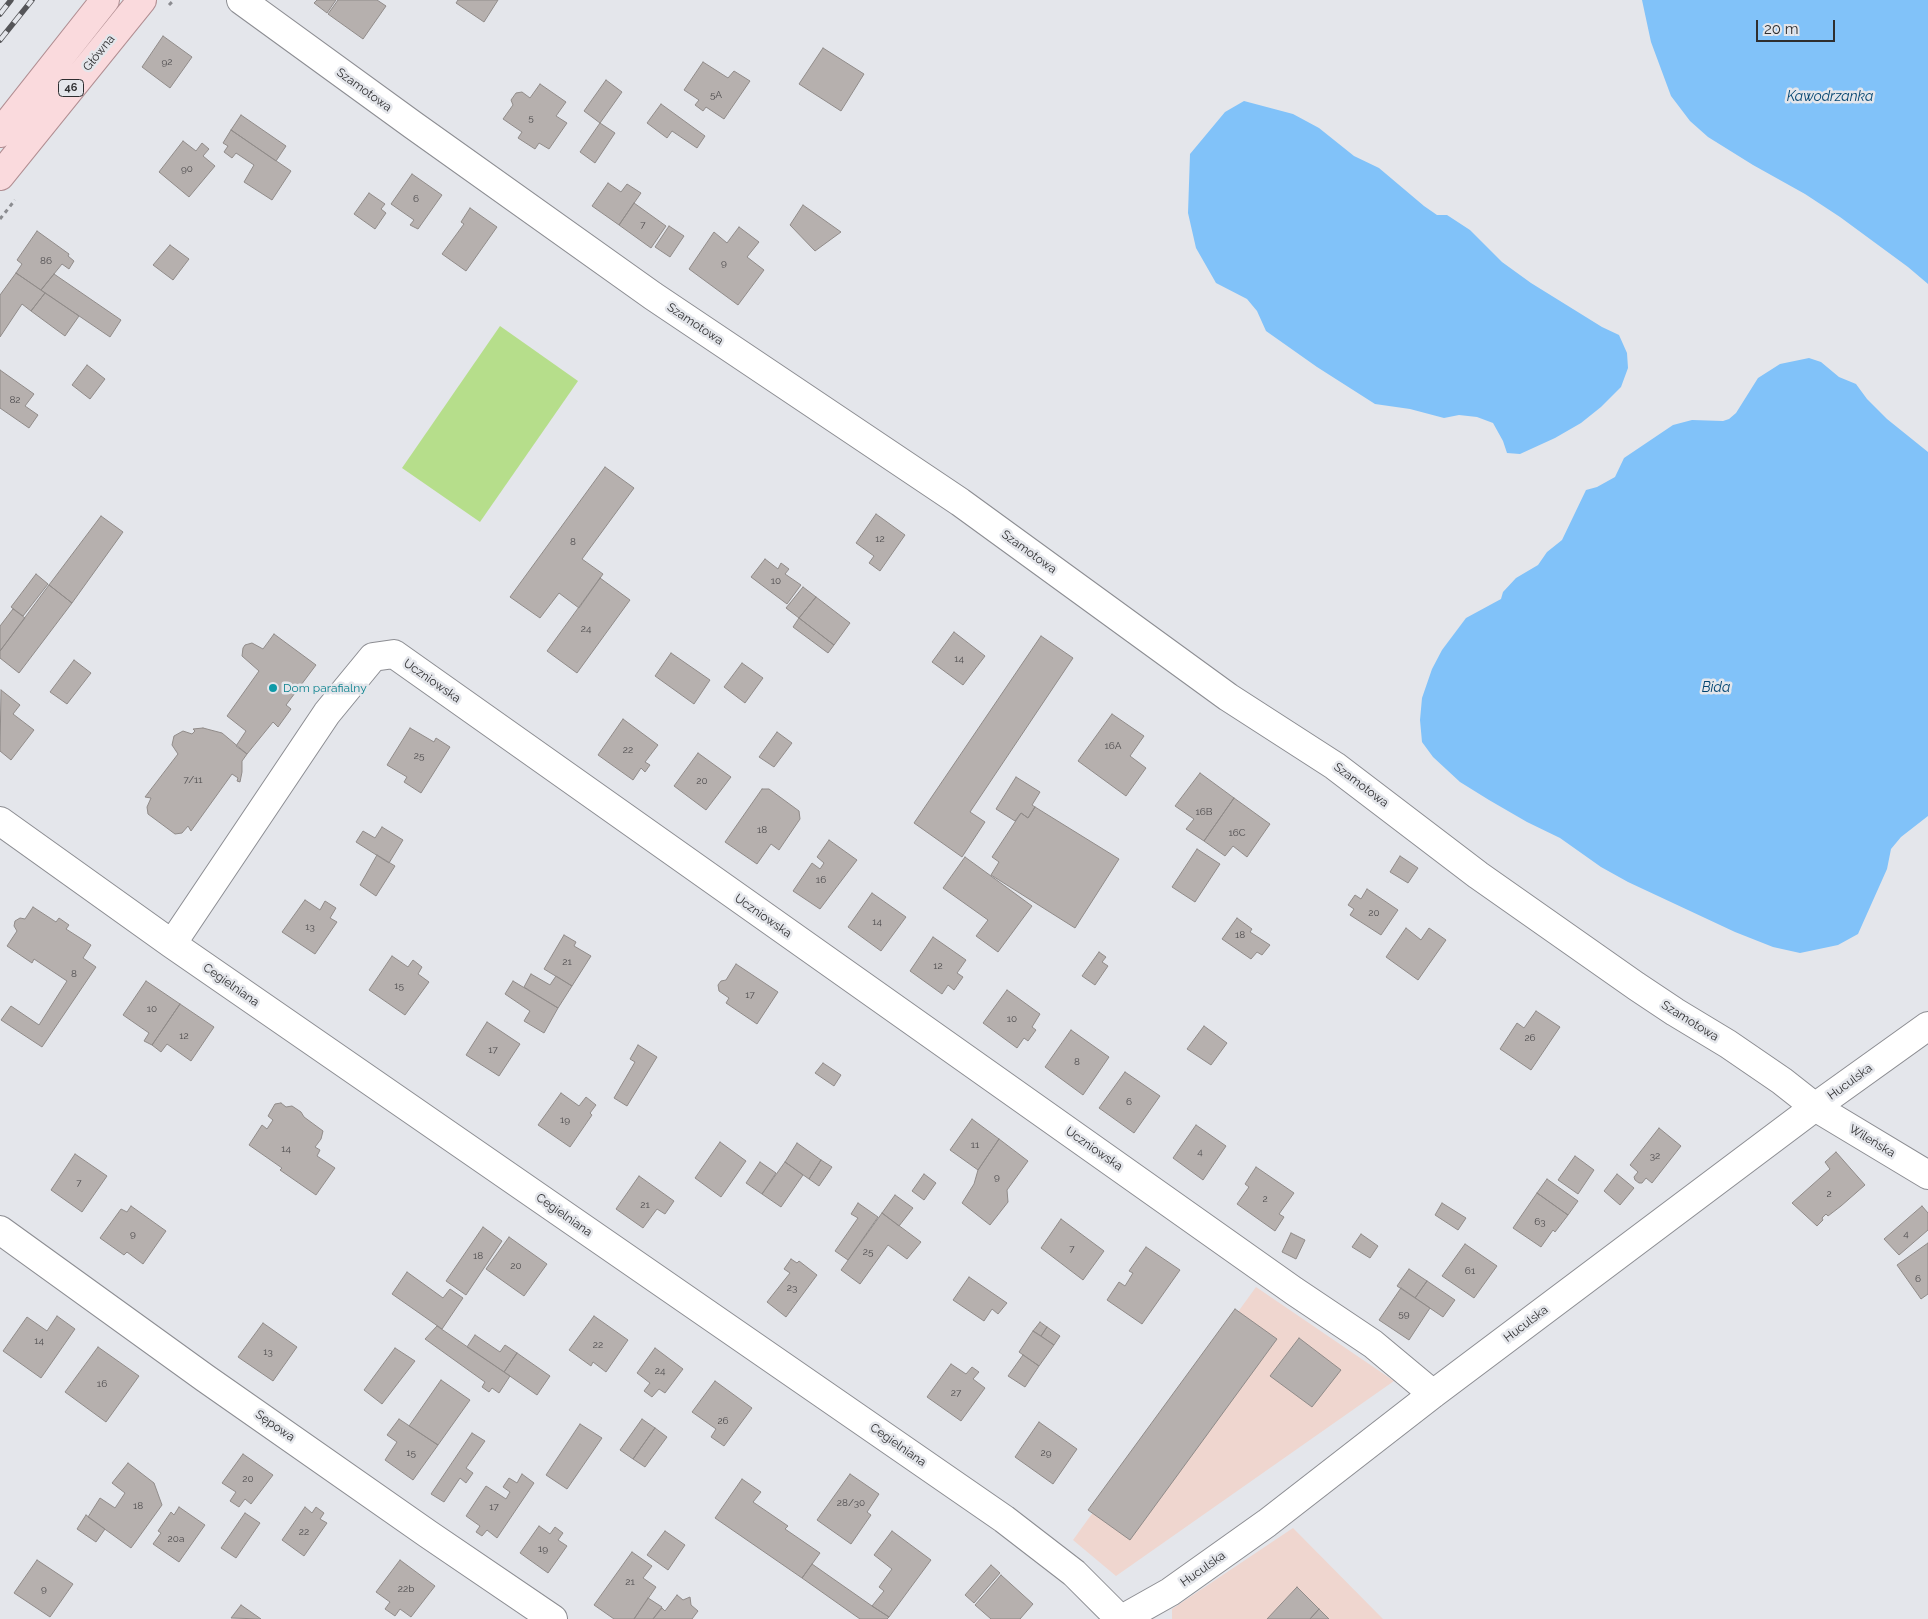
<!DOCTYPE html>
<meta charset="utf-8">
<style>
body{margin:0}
#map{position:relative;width:1928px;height:1619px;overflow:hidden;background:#e4e6eb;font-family:Raleway,sans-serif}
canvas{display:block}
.scale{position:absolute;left:1756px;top:20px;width:79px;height:22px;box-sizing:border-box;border:2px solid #2e2e30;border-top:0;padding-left:6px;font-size:15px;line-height:18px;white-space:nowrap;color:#2e2e30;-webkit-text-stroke:4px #e4e6eb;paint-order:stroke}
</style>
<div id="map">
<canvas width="1928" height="1619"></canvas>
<div class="scale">20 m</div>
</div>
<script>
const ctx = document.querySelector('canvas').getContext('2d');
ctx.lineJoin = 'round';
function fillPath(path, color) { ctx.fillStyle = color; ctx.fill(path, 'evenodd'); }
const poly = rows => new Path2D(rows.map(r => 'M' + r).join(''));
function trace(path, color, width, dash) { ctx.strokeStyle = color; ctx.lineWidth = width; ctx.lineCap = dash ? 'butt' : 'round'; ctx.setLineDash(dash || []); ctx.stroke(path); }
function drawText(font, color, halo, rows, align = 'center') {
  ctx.font = font + ' Raleway,sans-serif'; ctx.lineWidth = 5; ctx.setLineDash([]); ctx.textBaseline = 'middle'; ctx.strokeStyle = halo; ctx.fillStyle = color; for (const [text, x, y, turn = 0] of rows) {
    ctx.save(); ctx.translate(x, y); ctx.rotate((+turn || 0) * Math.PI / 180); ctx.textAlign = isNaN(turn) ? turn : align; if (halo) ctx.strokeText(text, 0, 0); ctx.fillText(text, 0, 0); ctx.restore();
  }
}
fillPath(poly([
 [1256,1287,1394,1381,1116,1576,1073,1540],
 [1293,1528,1383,1619,1172,1619,1172,1609]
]), '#efd6cf');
fillPath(poly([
 [500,326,578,381,480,522,402,468]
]), '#b6de8b');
fillPath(poly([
 [1642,0,1928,0,1928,284,1908,267,1840,217,1805,194,1753,165,1708,137,1690,121,1671,96,1651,42],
 [1244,101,1293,114,1319,128,1354,156,1379,168,1424,206,1437,215,1447,215,1470,230,1502,262,1531,283,1602,327,1619,335,1627,353,1628,368,1621,387,1601,407,1581,423,1555,438,1520,454,1507,453,1503,441,1493,423,1477,417,1459,415,1444,418,1410,409,1375,404,1317,367,1266,331,1257,311,1247,299,1216,283,1196,248,1188,213,1190,154,1225,112],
 [1809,358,1821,362,1839,377,1856,384,1867,399,1887,419,1928,452,1928,816,1901,837,1891,849,1887,869,1858,934,1838,945,1800,953,1773,947,1735,932,1628,882,1601,867,1560,838,1527,822,1489,800,1460,782,1433,757,1422,742,1420,720,1422,698,1432,669,1442,650,1466,618,1501,599,1503,592,1516,578,1538,565,1547,552,1562,540,1586,490,1597,487,1615,477,1624,458,1673,425,1692,420,1723,421,1729,419,1736,413,1758,378,1780,364]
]), '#81c2f9');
const building = poly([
 [317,0,336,0,327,13,314,3,317,0],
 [338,0,377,0,386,6,363,39,328,14,338,0],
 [458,0,498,0,484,22,456,3,458,0],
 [163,36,192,57,170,88,142,67,163,36],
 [823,48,864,74,841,111,799,84,823,48],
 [703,62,728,78,734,71,750,81,724,119,706,107,703,111,695,105,699,100,684,90,703,62],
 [606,80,622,92,600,123,584,111,606,80],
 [540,84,566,102,556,116,567,123,549,149,539,143,535,149,518,138,522,132,503,119,513,105,511,100,516,93,522,92,530,98,540,84],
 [661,104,705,136,697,148,672,131,667,138,647,123,661,104],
 [241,115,286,146,276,161,231,130,241,115],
 [600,123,615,133,595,163,580,152,600,123],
 [231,130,291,171,272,200,244,182,254,165,236,153,232,158,224,152,228,146,223,143,231,130],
 [183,141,196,151,202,143,209,149,203,156,215,166,189,197,159,172,183,141],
 [412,174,442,195,418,229,410,225,414,220,391,204,412,174],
 [608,183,621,192,627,184,641,193,619,225,592,206,608,183],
 [369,193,385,204,381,209,386,213,375,229,354,214,369,193],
 [634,203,666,226,651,248,619,225,634,203],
 [803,205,841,232,815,251,790,225,803,205],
 [470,208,497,227,466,271,442,254,464,224,461,222,470,208],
 [669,226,684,236,670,257,655,247,669,226],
 [739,227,759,242,747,257,764,270,738,305,689,269,714,232,727,243,739,227],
 [37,231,69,254,68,256,74,261,69,269,62,264,41,290,16,273,22,264,17,260,37,231],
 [170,245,189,259,173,280,153,265,170,245],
 [16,273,45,293,31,311,22,304,0,337,0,295,16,273],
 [54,274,121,320,110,337,41,290,54,274],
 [45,293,79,316,65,336,31,311,45,293],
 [87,365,105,379,90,399,72,385,87,365],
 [0,370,34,394,25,406,38,415,29,428,0,408,0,370],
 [605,467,634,488,582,559,603,574,579,608,559,593,540,618,510,597,605,467],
 [876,514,905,535,880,571,869,563,874,556,856,543,876,514],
 [101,516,123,532,72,603,49,585,101,516],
 [765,559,778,569,781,563,789,569,785,574,801,585,787,604,751,577,765,559],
 [36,574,48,584,23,616,11,607,36,574],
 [600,578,630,600,577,673,547,651,600,578],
 [49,585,72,603,19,673,0,658,0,651,49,585],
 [803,587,816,597,799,618,786,608,803,587],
 [816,597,850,623,834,645,799,618,816,597],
 [13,609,25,618,0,651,0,626,13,609],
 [799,618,834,645,828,653,793,627,799,618],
 [954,632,985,656,963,685,932,662,954,632],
 [274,634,316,665,286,705,291,709,278,727,273,722,247,754,236,746,246,731,227,716,259,671,242,656,243,648,245,645,252,643,263,649,274,634],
 [1041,636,1073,658,970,812,985,822,962,857,914,823,1041,636],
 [671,653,710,680,694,704,655,676,671,653],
 [74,660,91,673,67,704,50,692,74,660],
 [742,663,763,678,745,703,724,687,742,663],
 [1,690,20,705,13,714,34,730,11,760,0,751,1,690],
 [1112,714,1144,736,1130,756,1146,768,1126,796,1078,761,1112,714],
 [623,719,658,745,645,762,650,765,645,772,641,768,633,780,598,755,623,719],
 [203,728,222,733,247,754,242,761,242,772,240,782,237,781,238,778,232,774,191,831,188,826,182,833,175,834,148,814,147,807,151,798,145,797,178,754,172,745,174,736,183,731,192,734,195,731,193,729,203,728],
 [410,728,434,742,436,738,450,747,421,793,404,782,407,777,387,765,410,728],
 [777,732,792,743,774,767,759,757,777,732],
 [698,753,731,777,706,810,674,786,698,753],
 [1200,773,1234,798,1204,841,1186,829,1194,819,1175,806,1200,773],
 [1016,777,1040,792,1032,805,1035,807,1028,818,1021,813,1015,821,996,809,1016,777],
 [762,789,769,789,799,811,800,819,779,850,771,844,757,864,725,842,762,789],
 [1234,798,1270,824,1247,857,1233,846,1225,856,1204,841,1234,798],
 [1035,807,1119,859,1075,928,991,875,999,862,992,857,1021,813,1028,818,1035,807],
 [382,827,403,840,389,863,356,842,363,831,375,838,382,827],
 [829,840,857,860,820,909,793,891,812,863,820,869,824,863,817,857,829,840],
 [1197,849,1220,864,1195,902,1172,887,1197,849],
 [377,855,395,866,376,896,360,885,377,855],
 [1400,856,1418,868,1408,883,1390,872,1400,856],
 [965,857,1032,906,998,952,976,936,988,920,943,888,965,857],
 [1367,889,1398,910,1381,935,1350,915,1354,909,1348,905,1355,895,1361,899,1367,889],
 [872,893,906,917,881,951,848,927,872,893],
 [305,900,320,910,325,901,336,908,330,918,337,922,315,954,282,932,305,900],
 [33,907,56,922,59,918,69,925,66,929,91,945,83,958,96,967,42,1047,1,1020,11,1006,39,1025,67,981,34,959,32,963,7,946,17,931,14,926,15,921,20,918,25,919,33,907],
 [1237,918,1252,929,1250,932,1270,945,1262,955,1257,952,1251,959,1222,939,1237,918],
 [1406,928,1421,940,1429,928,1446,940,1418,980,1386,957,1406,928],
 [564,935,576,942,574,946,591,956,572,986,544,969,564,935],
 [933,937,966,960,957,973,963,977,954,990,948,985,942,994,910,971,933,937],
 [1099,952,1106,957,1102,962,1108,966,1095,985,1082,976,1099,952],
 [392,956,408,967,413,960,422,967,418,974,429,982,405,1015,369,990,392,956],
 [736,964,778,992,757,1024,726,1003,729,998,719,991,718,985,721,981,726,980,736,964],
 [531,974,550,985,556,976,572,986,558,1008,524,987,531,974],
 [146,981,180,1004,152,1045,144,1041,149,1033,123,1015,146,981],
 [513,981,558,1008,544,1033,524,1021,530,1011,505,994,513,981],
 [1007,990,1040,1014,1032,1027,1036,1030,1028,1041,1024,1038,1017,1048,983,1023,1007,990],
 [180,1004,214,1027,191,1061,167,1044,161,1052,152,1045,180,1004],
 [1536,1011,1560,1027,1531,1070,1500,1049,1517,1023,1524,1028,1536,1011],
 [487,1022,520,1044,499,1076,466,1055,487,1022],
 [1204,1026,1227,1043,1211,1065,1187,1049,1204,1026],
 [1071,1030,1109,1057,1083,1095,1045,1067,1071,1030],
 [638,1045,657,1057,627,1106,614,1098,635,1062,630,1059,638,1045],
 [823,1063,841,1075,834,1086,815,1073,823,1063],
 [1125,1072,1160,1096,1134,1133,1099,1108,1125,1072],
 [561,1093,579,1106,586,1097,596,1105,590,1113,592,1115,570,1147,538,1125,561,1093],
 [281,1103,286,1107,292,1106,301,1112,304,1117,323,1131,321,1139,315,1147,320,1150,317,1156,335,1168,316,1195,280,1170,282,1168,249,1145,262,1125,267,1129,273,1120,268,1116,275,1104,281,1103],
 [972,1119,999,1139,978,1170,950,1150,972,1119],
 [1196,1125,1226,1146,1203,1180,1173,1158,1196,1125],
 [1659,1128,1681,1146,1652,1183,1646,1178,1642,1183,1639,1183,1635,1180,1634,1177,1638,1172,1630,1165,1659,1128],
 [999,1139,1028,1161,1007,1190,1008,1202,990,1225,962,1203,974,1184,978,1170,999,1139],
 [720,1142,746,1161,721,1197,695,1178,720,1142],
 [797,1143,821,1160,809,1179,785,1162,797,1143],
 [1836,1152,1865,1185,1841,1206,1828,1216,1826,1214,1822,1218,1823,1220,1817,1226,1792,1203,1830,1169,1825,1162,1836,1152],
 [75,1154,107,1176,82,1212,51,1190,75,1154],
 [1575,1156,1594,1170,1578,1194,1558,1180,1575,1156],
 [821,1160,832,1167,819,1186,809,1179,821,1160],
 [760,1162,776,1173,762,1194,746,1183,760,1162],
 [785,1162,803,1175,781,1207,762,1194,785,1162],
 [1256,1167,1294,1193,1279,1214,1284,1217,1275,1231,1237,1204,1249,1187,1245,1184,1256,1167],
 [924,1174,936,1183,924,1200,912,1191,924,1174],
 [1617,1174,1634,1188,1620,1205,1604,1191,1617,1174],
 [639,1176,674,1201,665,1214,657,1209,643,1228,616,1209,639,1176],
 [1547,1179,1578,1201,1568,1215,1537,1193,1547,1179],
 [1537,1193,1568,1215,1555,1232,1553,1230,1541,1247,1513,1228,1537,1193],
 [895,1195,913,1208,899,1226,882,1213,895,1195],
 [858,1203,878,1217,848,1260,835,1251,858,1218,851,1214,858,1203],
 [1442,1203,1466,1218,1458,1230,1435,1215,1442,1203],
 [131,1206,166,1231,143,1264,127,1252,124,1255,100,1238,121,1209,127,1212,131,1206],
 [1922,1206,1928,1213,1928,1230,1899,1255,1884,1239,1922,1206],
 [882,1213,921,1242,907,1259,888,1245,860,1284,841,1270,882,1213],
 [1061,1219,1104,1251,1083,1280,1041,1248,1061,1219],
 [483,1227,502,1241,466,1295,446,1281,483,1227],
 [1291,1233,1305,1240,1296,1259,1282,1252,1291,1233],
 [1361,1234,1378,1246,1370,1258,1352,1247,1361,1234],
 [509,1237,547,1264,524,1296,486,1269,509,1237],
 [1928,1243,1928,1294,1921,1299,1897,1265,1928,1243],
 [1465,1244,1497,1266,1474,1298,1442,1276,1465,1244],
 [1146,1247,1180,1270,1142,1324,1107,1300,1119,1282,1125,1286,1133,1273,1129,1271,1146,1247],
 [791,1259,797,1263,799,1261,817,1275,786,1317,767,1302,790,1273,784,1269,791,1259],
 [1409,1269,1427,1281,1415,1298,1397,1286,1409,1269],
 [407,1272,443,1298,450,1289,463,1298,442,1329,392,1294,407,1272],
 [969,1277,1007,1303,998,1314,992,1309,984,1321,953,1300,969,1277],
 [1427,1281,1455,1300,1443,1317,1415,1298,1427,1281],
 [1401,1288,1430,1308,1409,1340,1379,1320,1401,1288],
 [1235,1309,1277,1339,1130,1540,1088,1510,1235,1309],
 [57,1316,75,1329,41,1378,3,1351,27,1317,47,1331,57,1316],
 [594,1316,628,1340,606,1372,593,1362,591,1366,569,1350,594,1316],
 [1040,1322,1047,1327,1041,1336,1033,1331,1040,1322],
 [263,1323,297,1347,273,1381,238,1357,263,1323],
 [437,1326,510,1376,499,1393,492,1388,489,1392,482,1387,485,1382,425,1339,437,1326],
 [1047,1327,1060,1336,1054,1345,1041,1336,1047,1327],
 [1033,1331,1054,1345,1039,1366,1019,1352,1033,1331],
 [475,1335,500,1352,505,1345,517,1353,504,1372,467,1347,475,1335],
 [1299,1338,1341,1370,1312,1407,1270,1376,1299,1338],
 [98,1347,139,1376,106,1422,65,1392,98,1347],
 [395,1348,415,1361,382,1404,364,1390,395,1348],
 [655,1348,683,1369,665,1393,659,1389,652,1397,644,1391,650,1383,637,1373,655,1348],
 [517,1353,550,1376,537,1395,504,1372,517,1353],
 [1023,1355,1039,1366,1025,1387,1008,1376,1023,1355],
 [951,1364,966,1374,972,1367,979,1372,973,1379,985,1388,961,1421,927,1397,951,1364],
 [441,1380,470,1400,438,1445,409,1426,441,1380],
 [715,1381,752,1408,724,1446,711,1437,716,1429,692,1412,715,1381],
 [399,1419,438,1445,413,1480,385,1460,397,1442,387,1435,399,1419],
 [642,1419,655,1428,633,1459,620,1450,642,1419],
 [1039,1422,1077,1449,1053,1484,1015,1457,1039,1422],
 [580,1424,602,1438,567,1489,546,1475,580,1424],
 [655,1428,667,1437,645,1467,633,1459,655,1428],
 [472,1433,485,1441,466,1468,473,1473,466,1483,460,1478,444,1502,431,1494,472,1433],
 [243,1454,273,1475,251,1504,245,1499,239,1507,230,1501,236,1492,222,1483,243,1454],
 [128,1463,154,1483,162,1505,131,1548,88,1517,100,1498,115,1508,125,1493,112,1483,128,1463],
 [522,1474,534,1483,497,1538,487,1530,482,1536,476,1532,480,1526,466,1516,486,1486,506,1499,510,1492,503,1487,509,1478,517,1483,522,1474],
 [850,1474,879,1494,867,1512,871,1515,851,1544,817,1520,850,1474],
 [742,1479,761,1492,753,1502,788,1526,785,1529,820,1553,802,1578,715,1518,742,1479],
 [179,1507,205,1525,179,1562,153,1544,161,1533,158,1531,171,1512,174,1515,179,1507],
 [305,1507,312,1513,316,1507,324,1513,320,1519,327,1523,304,1556,282,1540,305,1507],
 [245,1513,260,1523,236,1558,221,1548,245,1513],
 [86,1515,105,1529,96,1542,77,1529,86,1515],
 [539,1526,550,1534,555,1527,563,1533,558,1540,567,1546,548,1573,520,1553,539,1526],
 [665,1531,685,1545,668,1570,647,1555,665,1531],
 [892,1531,931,1560,889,1617,872,1606,884,1591,879,1587,892,1569,874,1555,892,1531],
 [632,1552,652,1566,643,1578,656,1587,634,1619,614,1619,594,1605,632,1552],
 [37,1560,73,1584,50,1617,14,1593,37,1560],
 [400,1560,435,1586,411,1617,400,1609,395,1616,385,1609,390,1602,376,1592,400,1560],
 [812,1564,872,1606,889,1617,887,1619,860,1619,802,1578,812,1564],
 [991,1565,1000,1573,974,1603,965,1595,991,1565],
 [1001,1575,1033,1604,1020,1619,991,1619,975,1605,1001,1575],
 [1297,1587,1319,1609,1310,1619,1267,1619,1297,1587],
 [677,1595,683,1600,690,1597,691,1605,698,1611,692,1619,653,1619,662,1608,665,1611,677,1595],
 [648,1598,662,1607,653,1619,634,1619,648,1598],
 [241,1605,261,1619,231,1618,241,1605],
 [1319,1609,1329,1619,1310,1619,1319,1609]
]);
fillPath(building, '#b6b0ae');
trace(building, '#908b89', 1);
const street = poly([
 [241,0,413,125,653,296,960,502,1228,697,1335,766,1478,875,1636,986,1675,1012,1728,1044,1782,1081,1815,1107,1928,1175],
 [0,821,172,944,1004,1519,1074,1573,1120,1619],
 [172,944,327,713,373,657,394,654,1294,1291,1373,1344,1433,1394],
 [0,1230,205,1378,428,1534,553,1619],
 [1122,1619,1170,1592,1267,1523,1433,1394,1815,1107,1928,1026]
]);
const primary = poly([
 [0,133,105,0],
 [0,176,142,0]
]);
trace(street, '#8c8d92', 30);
trace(primary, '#b18e92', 30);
trace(poly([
 [169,5,174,0],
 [0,219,15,200]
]), '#8b8c90', 3, [4, 4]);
trace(street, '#fff', 28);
trace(primary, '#fadadd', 28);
const rail = poly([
 [0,14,11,0],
 [0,40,32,0]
]);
trace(rail, '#555558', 5.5);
trace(rail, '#e4e6eb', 4, [11]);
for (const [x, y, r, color] of [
 [273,688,5,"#0f9aa8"]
]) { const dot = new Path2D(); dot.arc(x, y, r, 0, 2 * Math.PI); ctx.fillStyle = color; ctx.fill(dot); trace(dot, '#e4e6eb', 2); }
drawText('10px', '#504e50', null, [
 ["92",167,62],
 ["5A",716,95],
 ["5",531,118],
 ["90",187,169],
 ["6",416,199],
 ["7",643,225],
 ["86",46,261],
 ["9",724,263],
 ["82",15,400],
 ["12",880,539],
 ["8",573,542],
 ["10",776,581],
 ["24",586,629],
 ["14",959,659],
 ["16A",1113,746],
 ["22",628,750],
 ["25",419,756],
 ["7/11",193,780],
 ["20",702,781],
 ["16B",1204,812],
 ["18",762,830],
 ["16C",1237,833],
 ["16",821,880],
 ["20",1374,913],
 ["14",877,922],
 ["13",310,927],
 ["18",1240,935],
 ["21",567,962],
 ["12",938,966],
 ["8",74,974],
 ["15",399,986],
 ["17",750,995],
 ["10",152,1009],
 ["10",1012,1019],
 ["12",184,1036],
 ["26",1530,1038],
 ["17",493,1050],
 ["8",1077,1062],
 ["6",1129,1102],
 ["19",565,1120],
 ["11",975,1145],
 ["14",286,1149],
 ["4",1200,1152],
 ["32",1655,1156],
 ["9",997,1177],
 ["7",79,1183],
 ["2",1829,1194],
 ["2",1265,1199],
 ["21",645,1205],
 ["63",1540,1222],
 ["9",133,1234],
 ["4",1906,1234],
 ["7",1072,1249],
 ["25",868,1252],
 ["18",478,1256],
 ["20",516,1266],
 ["61",1470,1271],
 ["6",1918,1279],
 ["23",792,1288],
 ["59",1404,1314],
 ["14",39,1341],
 ["22",598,1345],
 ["13",268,1352],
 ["24",660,1371],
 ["16",102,1384],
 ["27",956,1393],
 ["26",723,1421],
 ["15",411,1453],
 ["29",1046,1453],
 ["20",248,1479],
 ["28/30",851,1503],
 ["18",138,1506],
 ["17",494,1507],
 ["22",304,1532],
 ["20a",176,1539],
 ["19",543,1549],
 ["21",630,1582],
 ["9",44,1589],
 ["22b",406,1589]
]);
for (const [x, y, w] of [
 [71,88,25]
]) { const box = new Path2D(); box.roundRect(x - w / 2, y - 8.5, w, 17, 4); ctx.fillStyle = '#e4e6eb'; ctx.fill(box); trace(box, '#2e2e30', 1); }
drawText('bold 11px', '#2e2e30', null, [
 ["46",71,88]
]);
drawText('12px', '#2e2e30', '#e4e6eb', [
 ["Główna",99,53,-51],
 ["Szamotowa",364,90,36],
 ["Szamotowa",695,324,34],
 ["Szamotowa",1029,552,36],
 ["Uczniowska",432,681,35],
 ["Szamotowa",1361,785,37],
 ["Uczniowska",763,916,35],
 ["Cegielniana",231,985,35],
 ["Szamotowa",1690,1021,32],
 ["Huculska",1850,1082,-36],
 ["Wileńska",1872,1141,31],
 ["Uczniowska",1094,1149,35],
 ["Cegielniana",564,1215,35],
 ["Huculska",1526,1324,-37],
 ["Sępowa",275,1426,35],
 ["Cegielniana",898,1445,35],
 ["Huculska",1203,1569,-35]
]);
drawText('12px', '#0d838f', '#e4e6eb', [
 ["Dom parafialny",283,688]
], 'left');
drawText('italic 14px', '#00436f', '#e4e6eb', [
 ["Kawodrzanka",1830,97],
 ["Bida",1716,688]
]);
</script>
